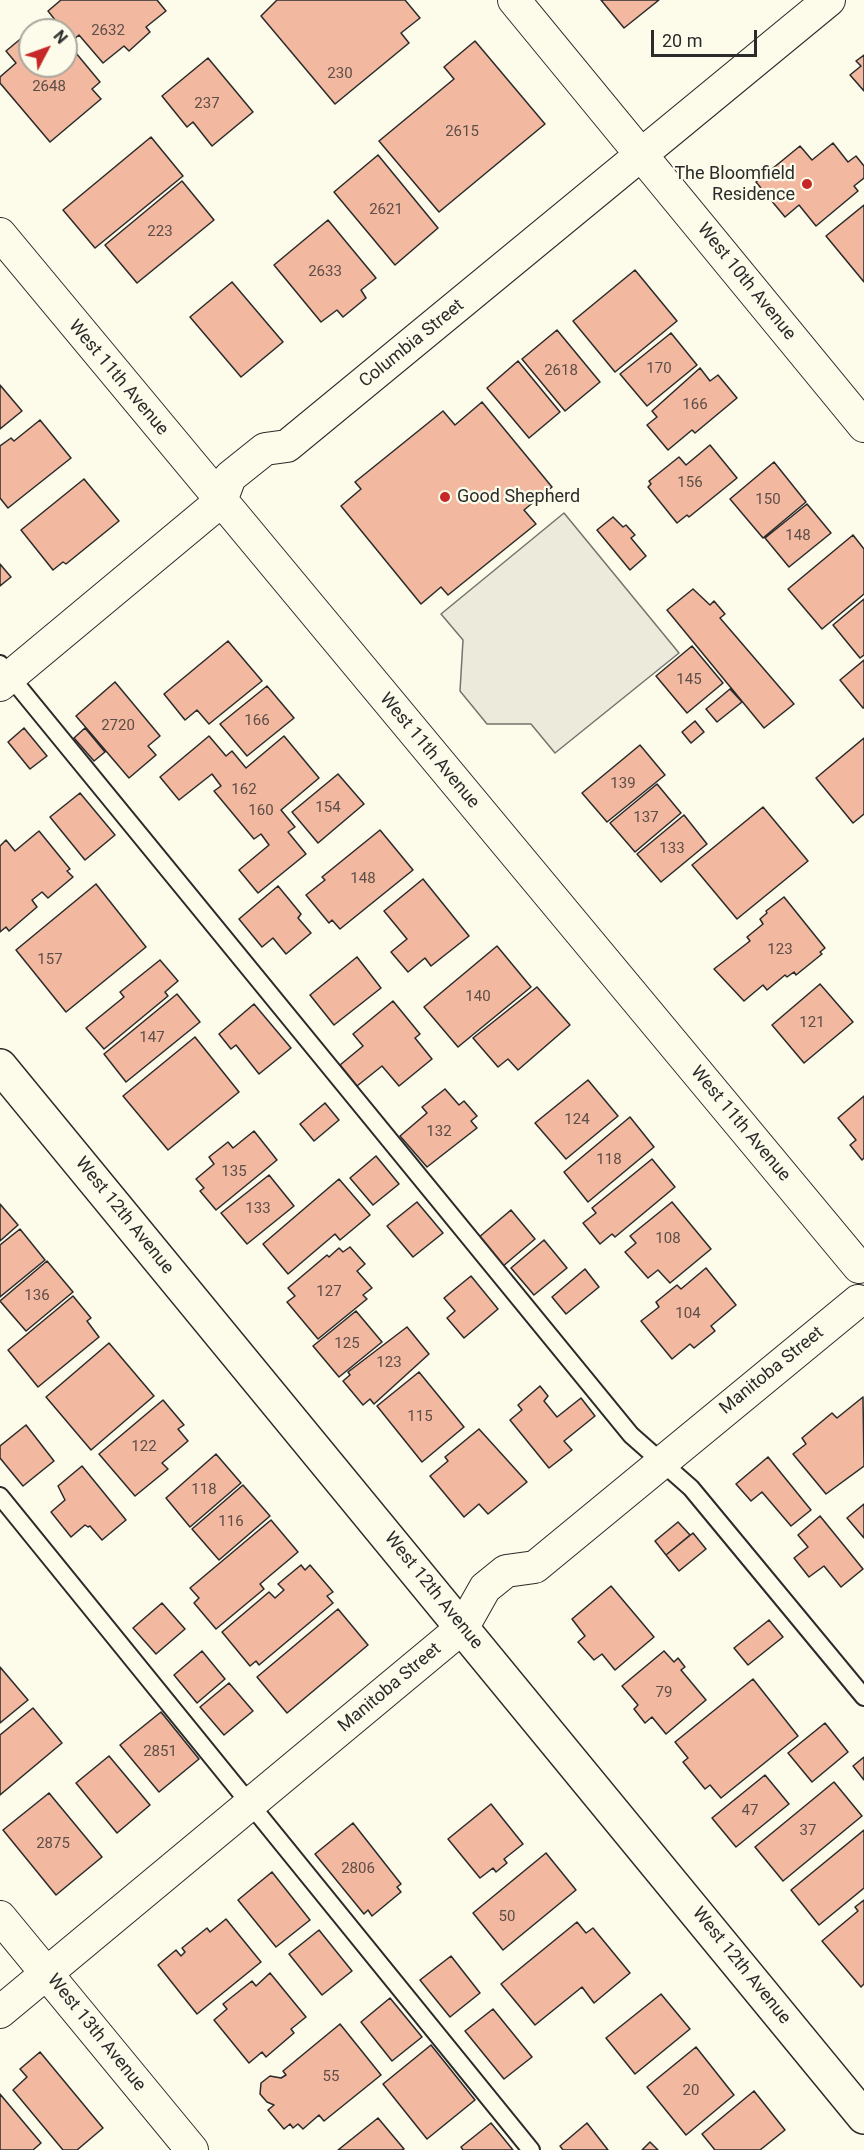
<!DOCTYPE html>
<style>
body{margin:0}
#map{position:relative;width:864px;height:2150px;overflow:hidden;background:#fdfbea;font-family:Roboto,sans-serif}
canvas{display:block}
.north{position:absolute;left:18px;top:18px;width:60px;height:60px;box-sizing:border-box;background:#fdfbea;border:2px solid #a9a89e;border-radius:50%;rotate:49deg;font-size:16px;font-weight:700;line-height:24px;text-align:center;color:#2b2b2b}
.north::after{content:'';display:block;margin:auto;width:21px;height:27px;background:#c62828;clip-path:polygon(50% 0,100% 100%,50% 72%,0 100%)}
.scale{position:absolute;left:651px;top:30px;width:106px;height:27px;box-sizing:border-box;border:3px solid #2b2b2b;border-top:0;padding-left:8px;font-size:18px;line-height:21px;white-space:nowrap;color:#2b2b2b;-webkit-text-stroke:4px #fdfbea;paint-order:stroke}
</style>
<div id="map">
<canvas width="864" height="2150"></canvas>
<div class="north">N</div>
<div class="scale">20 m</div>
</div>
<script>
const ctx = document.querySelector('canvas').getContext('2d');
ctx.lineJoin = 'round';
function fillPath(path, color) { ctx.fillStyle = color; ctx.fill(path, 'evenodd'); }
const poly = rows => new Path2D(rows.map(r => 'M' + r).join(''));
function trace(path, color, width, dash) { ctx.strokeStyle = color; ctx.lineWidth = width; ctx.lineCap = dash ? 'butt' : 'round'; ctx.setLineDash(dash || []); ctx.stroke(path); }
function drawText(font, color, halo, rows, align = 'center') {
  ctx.font = font + ' Roboto,sans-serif'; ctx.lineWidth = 4.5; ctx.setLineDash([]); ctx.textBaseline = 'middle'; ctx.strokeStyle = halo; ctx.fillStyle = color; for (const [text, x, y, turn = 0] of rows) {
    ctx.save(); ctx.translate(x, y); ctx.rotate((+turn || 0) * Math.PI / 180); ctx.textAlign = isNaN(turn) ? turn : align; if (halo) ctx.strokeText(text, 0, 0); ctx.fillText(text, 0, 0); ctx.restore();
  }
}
const parking = poly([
 [564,513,679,653,555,753,531,724,487,724,460,691,463,640,441,614,564,513]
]);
fillPath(parking, '#eceadb');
trace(parking, '#74746e', 1.5);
const building = poly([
 [61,0,157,0,166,11,146,27,150,32,129,51,124,46,103,63,79,35,72,41,66,30,63,30,48,11,61,0],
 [277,0,405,0,420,18,401,33,409,43,335,104,261,16,277,0],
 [601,0,659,0,624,28,601,0],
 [42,21,50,30,31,30,42,21],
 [30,31,30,66,66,66,66,41,100,82,92,89,101,99,50,142,0,83,0,77,16,63,6,51,30,31],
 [475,41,545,124,439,212,379,141,454,79,444,67,475,41],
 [864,55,864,91,850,75,861,66,856,61,864,55],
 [208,58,253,112,212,146,193,122,187,127,162,96,208,58],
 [151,137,183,176,95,248,63,210,151,137],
 [833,143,848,162,856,156,864,166,864,178,854,186,858,191,816,226,799,205,785,217,756,182,800,146,812,160,833,143],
 [378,155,438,228,395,265,334,192,378,155],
 [182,181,214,220,137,283,105,245,182,181],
 [864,205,864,282,826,236,864,205],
 [328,220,376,278,361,290,366,298,343,317,337,310,321,322,274,265,328,220],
 [635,270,677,321,615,372,573,321,635,270],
 [232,282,283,342,241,377,190,317,232,282],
 [557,330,600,382,565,411,522,359,557,330],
 [671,333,697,365,647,406,620,374,671,333],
 [518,361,560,412,529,438,487,388,518,361],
 [700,368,710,381,718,375,737,398,695,433,692,430,668,450,647,425,657,417,652,411,700,368],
 [0,385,22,411,0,429,0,385],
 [482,402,552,487,524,510,536,524,448,595,441,587,421,604,341,506,361,489,355,482,443,411,455,425,482,402],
 [40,420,71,458,8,508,0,498,0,446,11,438,14,441,40,420],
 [710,445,737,478,689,517,687,515,677,523,648,487,651,484,649,481,679,457,686,465,710,445],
 [774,462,806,502,763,538,730,499,774,462],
 [84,479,119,521,66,564,63,562,53,570,21,530,84,479],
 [807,504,831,533,789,567,765,538,807,504],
 [613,517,623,527,626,525,635,535,631,538,646,556,630,570,597,530,613,517],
 [853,535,864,549,864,594,822,629,788,589,853,535],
 [0,564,11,577,0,586,0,564],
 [693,589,710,605,714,601,725,614,720,618,794,704,764,728,667,610,693,589],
 [864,599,864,655,860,658,833,625,864,599],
 [228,641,262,681,209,724,197,710,185,720,164,694,228,641],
 [692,646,723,683,687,713,656,676,692,646],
 [864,660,864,708,863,708,840,680,864,660],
 [115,682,160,736,148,746,156,755,129,778,76,716,115,682],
 [267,686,294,718,247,756,220,724,267,686],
 [730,689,742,702,717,722,706,709,730,689],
 [695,721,704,732,691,743,682,732,695,721],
 [24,728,47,756,30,769,8,742,24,728],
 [85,728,105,752,94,761,74,738,85,728],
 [209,736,226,756,232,751,246,768,284,736,319,778,281,810,295,827,288,832,306,854,258,893,239,870,269,845,261,834,254,839,214,791,221,786,212,774,179,800,160,777,209,736],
 [864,738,864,814,853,823,816,778,864,738],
 [640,745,665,775,607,822,582,793,640,745],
 [338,774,364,804,318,843,292,812,338,774],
 [657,784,681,813,635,852,610,823,657,784],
 [80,793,115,835,85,860,50,817,80,793],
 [763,807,808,861,737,919,692,865,763,807],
 [684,815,707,844,661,882,637,854,684,815],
 [380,830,413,870,340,929,332,920,329,923,306,895,325,880,322,877,380,830],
 [39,831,70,869,67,871,73,877,48,898,42,892,32,900,37,907,9,931,6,927,0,932,0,846,6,840,15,851,39,831],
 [423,879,469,936,431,966,425,958,408,972,391,952,407,939,384,911,423,879],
 [96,884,146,947,66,1012,16,950,96,884],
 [278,886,301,914,298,918,311,933,286,954,273,938,262,947,239,919,278,886],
 [784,897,825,948,820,952,822,954,796,975,794,972,787,977,785,975,767,990,763,985,744,1001,714,969,750,941,747,937,763,924,760,919,767,913,766,911,784,897],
 [497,946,531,987,458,1047,424,1007,497,946],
 [357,957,381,988,334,1025,310,995,357,957],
 [160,960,178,981,165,992,168,996,104,1049,86,1028,124,997,120,992,160,960],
 [820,984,853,1022,804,1063,772,1025,820,984],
 [537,987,570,1025,518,1070,508,1059,498,1067,473,1038,537,987],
 [177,994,200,1022,126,1082,104,1054,177,994],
 [393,1001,420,1034,415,1038,432,1059,399,1086,382,1066,357,1086,340,1065,363,1046,353,1034,393,1001],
 [254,1004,291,1048,259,1074,236,1045,231,1049,219,1034,254,1004],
 [195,1037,239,1092,168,1150,123,1096,195,1037],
 [588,1080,618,1116,566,1159,535,1123,588,1080],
 [445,1089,459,1105,464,1101,477,1116,471,1121,477,1128,427,1167,400,1136,427,1113,422,1107,445,1089],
 [864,1096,864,1158,862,1160,850,1145,856,1140,838,1118,864,1096],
 [325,1103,339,1120,314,1141,300,1124,325,1103],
 [630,1117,654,1147,588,1202,564,1172,630,1117],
 [254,1131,277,1160,216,1210,200,1191,204,1188,196,1179,214,1164,209,1157,228,1142,233,1148,254,1131],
 [376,1156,399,1184,373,1205,350,1178,376,1156],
 [652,1159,675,1187,615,1237,612,1234,600,1244,583,1223,596,1213,592,1208,652,1159],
 [269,1175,294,1206,247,1244,221,1213,269,1175],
 [339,1179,370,1215,340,1240,335,1234,288,1274,263,1244,339,1179],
 [417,1202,443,1233,413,1257,387,1226,417,1202],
 [672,1202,711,1249,670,1283,658,1270,648,1278,625,1252,636,1243,630,1236,672,1202],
 [0,1204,18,1225,0,1241,0,1204],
 [511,1210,535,1239,502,1267,478,1238,511,1210],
 [20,1229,45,1260,0,1297,0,1245,20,1229],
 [544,1240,567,1268,534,1295,511,1268,544,1240],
 [350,1247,365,1264,357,1271,372,1288,363,1295,367,1299,318,1339,287,1302,295,1296,288,1288,327,1255,329,1257,339,1248,343,1252,350,1247],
 [47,1261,73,1292,26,1331,0,1301,47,1261],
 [706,1268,736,1305,711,1326,715,1331,694,1348,690,1344,672,1359,641,1321,659,1307,656,1302,677,1285,681,1289,706,1268],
 [585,1269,599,1287,566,1314,552,1297,585,1269],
 [471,1276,498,1309,464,1338,447,1318,455,1311,444,1298,471,1276],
 [73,1296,91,1318,87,1321,99,1337,38,1387,8,1350,73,1296],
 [356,1311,382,1342,339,1377,313,1346,356,1311],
 [407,1327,429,1354,374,1404,370,1399,363,1405,343,1381,350,1375,348,1372,407,1327],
 [109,1343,154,1396,91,1450,46,1397,109,1343],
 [419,1372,464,1427,422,1462,377,1406,419,1372],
 [540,1386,548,1396,544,1401,557,1417,581,1398,595,1416,564,1441,572,1450,549,1468,510,1420,522,1410,518,1405,540,1386],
 [863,1397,864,1466,826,1494,793,1454,806,1444,802,1438,832,1413,837,1418,863,1397],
 [163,1400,184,1425,178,1429,188,1441,162,1463,168,1469,135,1496,99,1454,163,1400],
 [26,1425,54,1461,23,1486,0,1458,0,1446,26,1425],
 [479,1429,527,1482,488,1514,479,1504,464,1517,430,1476,448,1461,445,1457,479,1429],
 [216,1454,241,1483,190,1527,166,1498,216,1454],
 [768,1457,811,1510,791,1526,762,1492,751,1501,736,1484,768,1457],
 [82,1466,126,1520,102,1540,90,1526,88,1527,85,1525,71,1537,51,1512,65,1500,58,1486,82,1466],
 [243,1485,270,1516,219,1560,192,1529,243,1485],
 [864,1504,864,1538,847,1518,864,1504],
 [820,1516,863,1569,841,1587,824,1566,809,1577,794,1558,808,1547,798,1535,820,1516],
 [271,1520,298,1552,260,1584,264,1589,216,1629,194,1603,199,1598,190,1588,271,1520],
 [678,1522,690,1535,666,1555,655,1541,678,1522],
 [693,1533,706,1549,679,1571,666,1555,693,1533],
 [301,1565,305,1570,310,1565,333,1592,327,1596,333,1603,259,1665,256,1661,250,1666,222,1632,269,1592,275,1598,284,1590,278,1584,301,1565],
 [611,1586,654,1637,615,1670,602,1654,594,1660,578,1642,585,1636,572,1619,611,1586],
 [162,1603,185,1629,156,1654,133,1628,162,1603],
 [338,1609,368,1645,287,1713,257,1677,338,1609],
 [769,1620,783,1637,748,1665,734,1648,769,1620],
 [202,1651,225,1679,197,1703,174,1675,202,1651],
 [664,1651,674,1662,678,1658,685,1667,681,1670,706,1700,666,1734,652,1717,645,1723,634,1709,638,1705,622,1686,664,1651],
 [0,1667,28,1700,0,1723,0,1667],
 [753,1679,798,1736,721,1798,710,1785,705,1789,683,1762,688,1758,675,1742,753,1679],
 [229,1683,253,1711,224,1735,200,1707,229,1683],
 [33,1708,62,1743,0,1795,0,1735,33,1708],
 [161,1712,199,1759,159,1792,120,1745,161,1712],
 [825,1723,848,1752,812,1782,788,1753,825,1723],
 [109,1756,150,1805,117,1833,76,1783,109,1756],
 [864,1757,864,1780,853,1766,864,1757],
 [765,1775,789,1804,736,1847,712,1818,765,1775],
 [834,1782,862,1816,783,1881,755,1847,834,1782],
 [49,1793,102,1857,56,1895,3,1830,49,1793],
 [491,1804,523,1844,504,1859,507,1863,496,1872,493,1868,480,1878,448,1839,491,1804],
 [353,1823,401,1884,397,1887,401,1892,372,1916,368,1910,364,1914,315,1854,353,1823],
 [864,1830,864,1888,819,1925,791,1890,864,1830],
 [546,1853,576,1890,503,1950,473,1913,546,1853],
 [272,1872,310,1920,276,1947,238,1900,272,1872],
 [864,1900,864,1984,861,1987,822,1941,858,1911,855,1907,864,1900],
 [226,1919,261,1962,197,2014,158,1965,176,1950,181,1956,185,1952,182,1948,207,1928,210,1932,226,1919],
 [577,1922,586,1933,593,1928,630,1973,594,2003,582,1987,535,2025,501,1984,577,1922],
 [319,1930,352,1971,322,1995,289,1954,319,1930],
 [451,1956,480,1993,450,2017,420,1980,451,1956],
 [270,1973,306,2017,291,2029,294,2033,266,2057,262,2052,249,2063,214,2020,227,2009,223,2004,252,1981,256,1986,270,1973],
 [661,1994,690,2029,635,2074,606,2038,661,1994],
 [390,1998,422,2037,392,2061,361,2022,390,1998],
 [493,2009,532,2057,504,2079,465,2031,493,2009],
 [340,2024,381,2075,324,2121,319,2115,303,2129,298,2124,293,2128,290,2124,284,2129,268,2110,274,2105,267,2102,260,2094,261,2083,270,2076,281,2078,286,2075,283,2071,340,2024],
 [431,2045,475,2100,427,2139,383,2084,431,2045],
 [696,2047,734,2095,686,2135,647,2087,696,2047],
 [40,2052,103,2128,77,2150,63,2150,13,2090,27,2077,20,2069,40,2052],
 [754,2091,785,2130,760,2150,715,2150,702,2134,754,2091],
 [0,2094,41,2143,33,2150,0,2150,0,2094],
 [378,2118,404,2149,402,2150,338,2150,378,2118],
 [491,2123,513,2150,463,2150,461,2147,491,2123],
 [587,2123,608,2150,563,2150,560,2146,587,2123],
 [650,2142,658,2150,642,2150,650,2142]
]);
fillPath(building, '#f2b8a0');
trace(building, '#2b2b2b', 1.5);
const lane = poly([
 [0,664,631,1435,691,1488,864,1697],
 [0,1496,531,2150]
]);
const street = poly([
 [514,0,864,426],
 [0,234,859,1267],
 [0,685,221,501,230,477,265,449,287,446,829,0],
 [0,1917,192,2150],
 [0,2012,463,1627,485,1588,506,1571,535,1567,858,1301]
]);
const secondary = poly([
 [0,1066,864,2117]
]);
trace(lane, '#2b2b2b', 20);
trace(street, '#2b2b2b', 34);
trace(secondary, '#2b2b2b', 36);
trace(lane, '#fdfbea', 16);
trace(street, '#fdfbea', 32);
trace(secondary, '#fdfbea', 33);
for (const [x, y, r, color] of [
 [807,184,6,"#c62828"],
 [445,497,6,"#c62828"]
]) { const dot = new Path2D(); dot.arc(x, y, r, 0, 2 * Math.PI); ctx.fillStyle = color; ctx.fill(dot); trace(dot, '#fdfbea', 2); }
drawText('15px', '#5d4e48', null, [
 ["2632",108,31],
 ["230",340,74],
 ["2648",49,87],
 ["237",207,104],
 ["2615",462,132],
 ["2621",386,210],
 ["223",160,232],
 ["2633",325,272],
 ["170",659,369],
 ["2618",561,371],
 ["166",695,405],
 ["156",690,483],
 ["150",768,500],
 ["148",798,536],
 ["145",689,680],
 ["166",257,721],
 ["2720",118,726],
 ["139",623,784],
 ["162",244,790],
 ["154",328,808],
 ["160",261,811],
 ["137",646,818],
 ["133",672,849],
 ["148",363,879],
 ["123",780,950],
 ["157",50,960],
 ["140",478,997],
 ["121",812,1023],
 ["147",152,1038],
 ["124",577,1120],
 ["132",439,1132],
 ["118",609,1160],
 ["135",234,1172],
 ["133",258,1209],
 ["108",668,1239],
 ["127",329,1292],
 ["136",37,1296],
 ["104",688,1314],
 ["125",347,1344],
 ["123",389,1363],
 ["115",420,1417],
 ["122",144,1447],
 ["118",204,1490],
 ["116",231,1522],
 ["79",664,1693],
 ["2851",160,1752],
 ["47",750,1811],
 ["37",808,1831],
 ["2875",53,1844],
 ["2806",358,1869],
 ["50",507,1917],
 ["55",331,2077],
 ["20",691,2091]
]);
drawText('18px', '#2b2b2b', '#fdfbea', [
 ["The Bloomfield",795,174],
 ["Residence",795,195],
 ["Good Shepherd",457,497,"left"]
], 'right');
drawText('18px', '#2b2b2b', '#fdfbea', [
 ["West 10th Avenue",746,282,51],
 ["Columbia Street",412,344,-39],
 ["West 11th Avenue",118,378,50],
 ["West 11th Avenue",429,751,50],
 ["West 11th Avenue",740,1124,50],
 ["West 12th Avenue",124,1216,51],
 ["Manitoba Street",772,1371,-39],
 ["West 12th Avenue",433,1591,51],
 ["Manitoba Street",390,1688,-40],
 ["West 12th Avenue",741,1966,51],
 ["West 13th Avenue",96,2033,51]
]);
</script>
